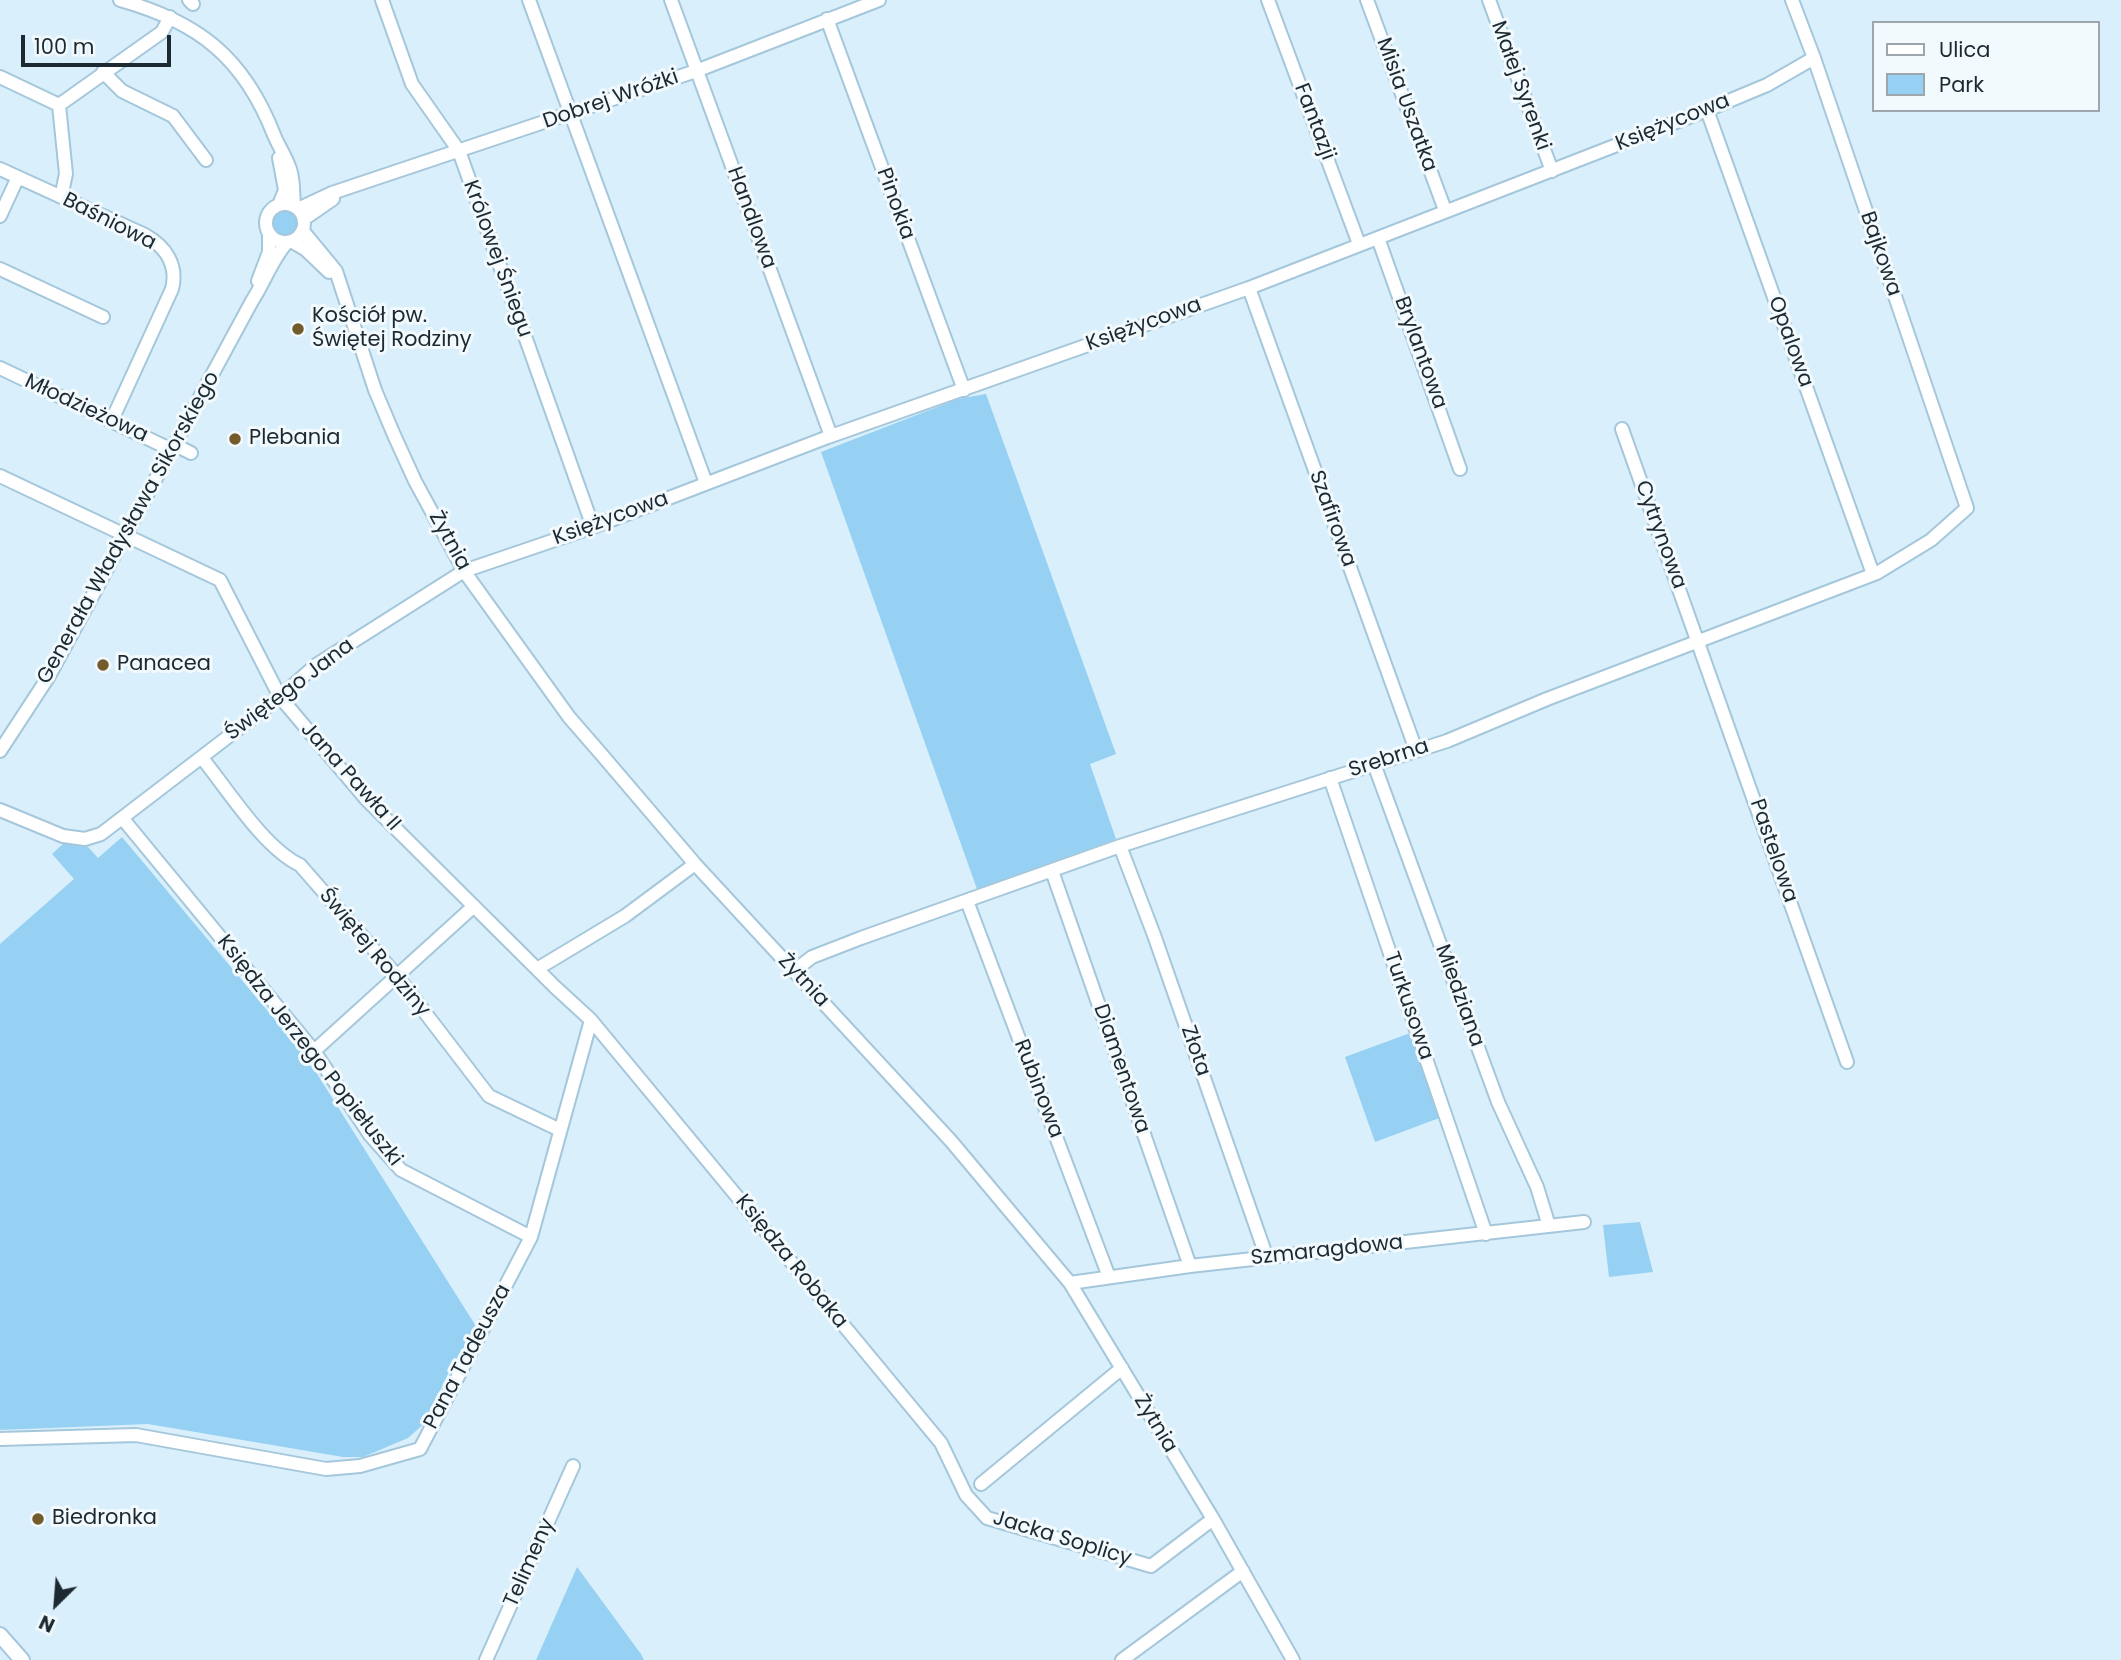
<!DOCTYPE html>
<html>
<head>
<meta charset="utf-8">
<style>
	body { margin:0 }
	#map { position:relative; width:2121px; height:1660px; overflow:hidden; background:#daeffc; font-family:Poppins,sans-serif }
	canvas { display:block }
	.legend { position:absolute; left:1872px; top:21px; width:228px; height:91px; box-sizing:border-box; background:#f3fafe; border:2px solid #9da6ac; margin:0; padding:9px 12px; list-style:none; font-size:21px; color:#1c2931 }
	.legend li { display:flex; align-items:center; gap:14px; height:35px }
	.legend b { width:35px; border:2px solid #9da6ac }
	.north { position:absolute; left:21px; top:1569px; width:70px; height:70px; -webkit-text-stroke:5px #f3fafe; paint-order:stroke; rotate:205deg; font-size:19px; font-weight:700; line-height:28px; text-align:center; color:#1c2931 }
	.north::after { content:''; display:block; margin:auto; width:24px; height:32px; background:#1c2931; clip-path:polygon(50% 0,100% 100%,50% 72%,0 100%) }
	.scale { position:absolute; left:21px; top:35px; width:150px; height:32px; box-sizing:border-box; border:4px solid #1c2931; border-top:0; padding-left:9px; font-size:21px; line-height:24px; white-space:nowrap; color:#1c2931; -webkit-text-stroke:5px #f3fafe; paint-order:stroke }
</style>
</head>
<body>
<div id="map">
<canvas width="2121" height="1660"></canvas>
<ul class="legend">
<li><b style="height:9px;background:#fff"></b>Ulica</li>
<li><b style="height:19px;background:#96d0f2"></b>Park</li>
</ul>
<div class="north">N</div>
<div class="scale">100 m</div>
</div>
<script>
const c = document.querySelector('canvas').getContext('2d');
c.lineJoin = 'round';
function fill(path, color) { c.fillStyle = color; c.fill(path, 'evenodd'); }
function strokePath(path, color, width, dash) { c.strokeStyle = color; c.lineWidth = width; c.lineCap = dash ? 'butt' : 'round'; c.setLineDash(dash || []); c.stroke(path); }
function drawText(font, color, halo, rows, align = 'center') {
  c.font = font + ' Poppins,sans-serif'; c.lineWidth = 6; c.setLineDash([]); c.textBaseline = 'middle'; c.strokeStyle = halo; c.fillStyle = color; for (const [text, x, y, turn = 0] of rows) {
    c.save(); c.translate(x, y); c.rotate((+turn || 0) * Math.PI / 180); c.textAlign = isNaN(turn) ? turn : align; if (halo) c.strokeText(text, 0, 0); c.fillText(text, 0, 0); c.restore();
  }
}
fill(new Path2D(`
	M273 223a12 12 0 1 1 24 0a12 12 0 1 1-24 0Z
	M986,394L1116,754L1090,764L1116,839L977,889L821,452L958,399Z
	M122,837L307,1058L479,1331L452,1365L426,1422L408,1438L363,1457H343L148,1424L0,1430V944L74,879L52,854L65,842L88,847L98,858Z
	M1413,1032L1442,1117L1375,1142L1345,1057Z
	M1640,1222L1653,1272L1609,1277L1603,1225Z
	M577,1567L641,1654L644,1660H536Z`), '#96d0f2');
const minor = new Path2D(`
	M120,0C199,22 244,58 274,135C279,147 286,157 290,169C294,181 293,194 294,206
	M189,0L193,4
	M382,0L412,84L459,151L593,527
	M529,0L706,483
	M671,0L831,436
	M1268,0L1359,244
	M1367,0L1445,210
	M1489,0L1552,171
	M827,19L964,390
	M103,72L122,91L173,116L206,160
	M0,77L59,105L66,174L61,197
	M59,105L162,32L170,17
	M1707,110L1873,574
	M279,158L285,190L279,205
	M0,169L145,235C166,247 178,265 172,289L112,420
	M266 223a19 19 0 1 1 38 0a19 19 0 1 1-38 0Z
	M298,209L332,193L696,71L879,0
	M0,216L18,177
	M304,219L333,199
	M303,231L336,271L375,390L394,435L415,481L464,571L569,717L602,755L695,864L951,1141L1070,1283L1213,1519L1293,1660
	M1378,238L1460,469
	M291,241L305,249L329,272
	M0,269L103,317
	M258,281L269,252V234
	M1249,288L1416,750
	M0,368L172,450
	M1622,429L1847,1062
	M175,445L191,453
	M0,476L220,580L280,697L366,799L555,987L591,1020L941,1443L966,1495L987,1518L1151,1566L1213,1519
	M0,751L49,676L252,301C263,285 275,253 288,242
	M202,758C228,790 264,848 300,865L397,976L489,1096L560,1130
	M1374,764L1498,1102L1537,1187L1549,1226
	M1330,778L1486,1234
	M0,810L63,836L85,839L101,834L280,697L316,665L464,571L593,527L828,437L1249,288L1707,110L1767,85L1814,58
	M123,819L314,1051L370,1135L401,1170L531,1237
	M1120,846L1154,935L1267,1258
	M1052,871L1190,1266
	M967,901L1109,1277
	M537,969L625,916L695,864
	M794,971L812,957L861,938L1120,846L1447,741L1547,699L1877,573L1931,540L1967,508L1814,58L1792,0
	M314,1051L474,906
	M1070,1283L1190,1266L1584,1222
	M0,1439L136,1435L326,1469L360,1466L420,1449L531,1237L591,1020
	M981,1484L1122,1368
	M486,1660L573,1466
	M1122,1660L1243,1571`);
const major = new Path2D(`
	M0,1635L22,1660`);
strokePath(minor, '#a5c7db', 16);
strokePath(major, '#a5c7db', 18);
strokePath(minor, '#fff', 12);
strokePath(major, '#fff', 14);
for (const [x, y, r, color] of [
	[298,329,7,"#745b2c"],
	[235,439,7,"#745b2c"],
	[103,665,7,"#745b2c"],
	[38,1519,7,"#745b2c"]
]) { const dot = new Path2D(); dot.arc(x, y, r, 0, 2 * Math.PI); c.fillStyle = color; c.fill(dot); strokePath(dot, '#f3fafe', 2.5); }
drawText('21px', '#1c2931', '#f3fafe', [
	["Małej Syrenki",1520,86,70],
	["Dobrej Wróżki",611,100,-19],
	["Misia Uszatka",1406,105,70],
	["Fantazji",1314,122,69],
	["Księżycowa",1673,123,-22],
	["Pinokia",895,204,70],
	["Handlowa",751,218,70],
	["Baśniowa",109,222,27],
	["Bajkowa",1880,254,71],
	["Królowej Śniegu",497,259,70],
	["Księżycowa",1144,325,-20],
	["Opalowa",1790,342,70],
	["Brylantowa",1420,353,70],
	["Młodzieżowa",86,409,25],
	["Księżycowa",611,519,-20],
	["Szafirowa",1332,519,70],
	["Generała Władysława Sikorskiego",129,528,-61],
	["Cytrynowa",1660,535,70],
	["Żytnia",449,541,61],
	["Świętego Jana",290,690,-37],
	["Srebrna",1389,759,-18],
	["Jana Pawła II",350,777,48],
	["Pastelowa",1773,851,71],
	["Świętej Rodziny",374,953,50],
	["Żytnia",803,981,47],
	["Miedziana",1459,996,70],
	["Turkusowa",1408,1006,71],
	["Księdza Jerzego Popiełuszki",309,1051,52],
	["Złota",1195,1051,71],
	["Diamentowa",1121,1069,71],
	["Rubinowa",1038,1089,69],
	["Szmaragdowa",1327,1251,-6],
	["Księdza Robaka",791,1262,51],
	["Pana Tadeusza",468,1357,-62],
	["Żytnia",1155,1424,59],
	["Jacka Soplicy",1062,1539,17],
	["Telimeny",530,1563,-66]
]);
drawText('21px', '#1c2931', '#f3fafe', [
	["Kościół pw.",312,317],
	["Świętej Rodziny",312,341],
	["Plebania",249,439],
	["Panacea",117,665],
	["Biedronka",52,1519]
], 'left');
</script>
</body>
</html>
